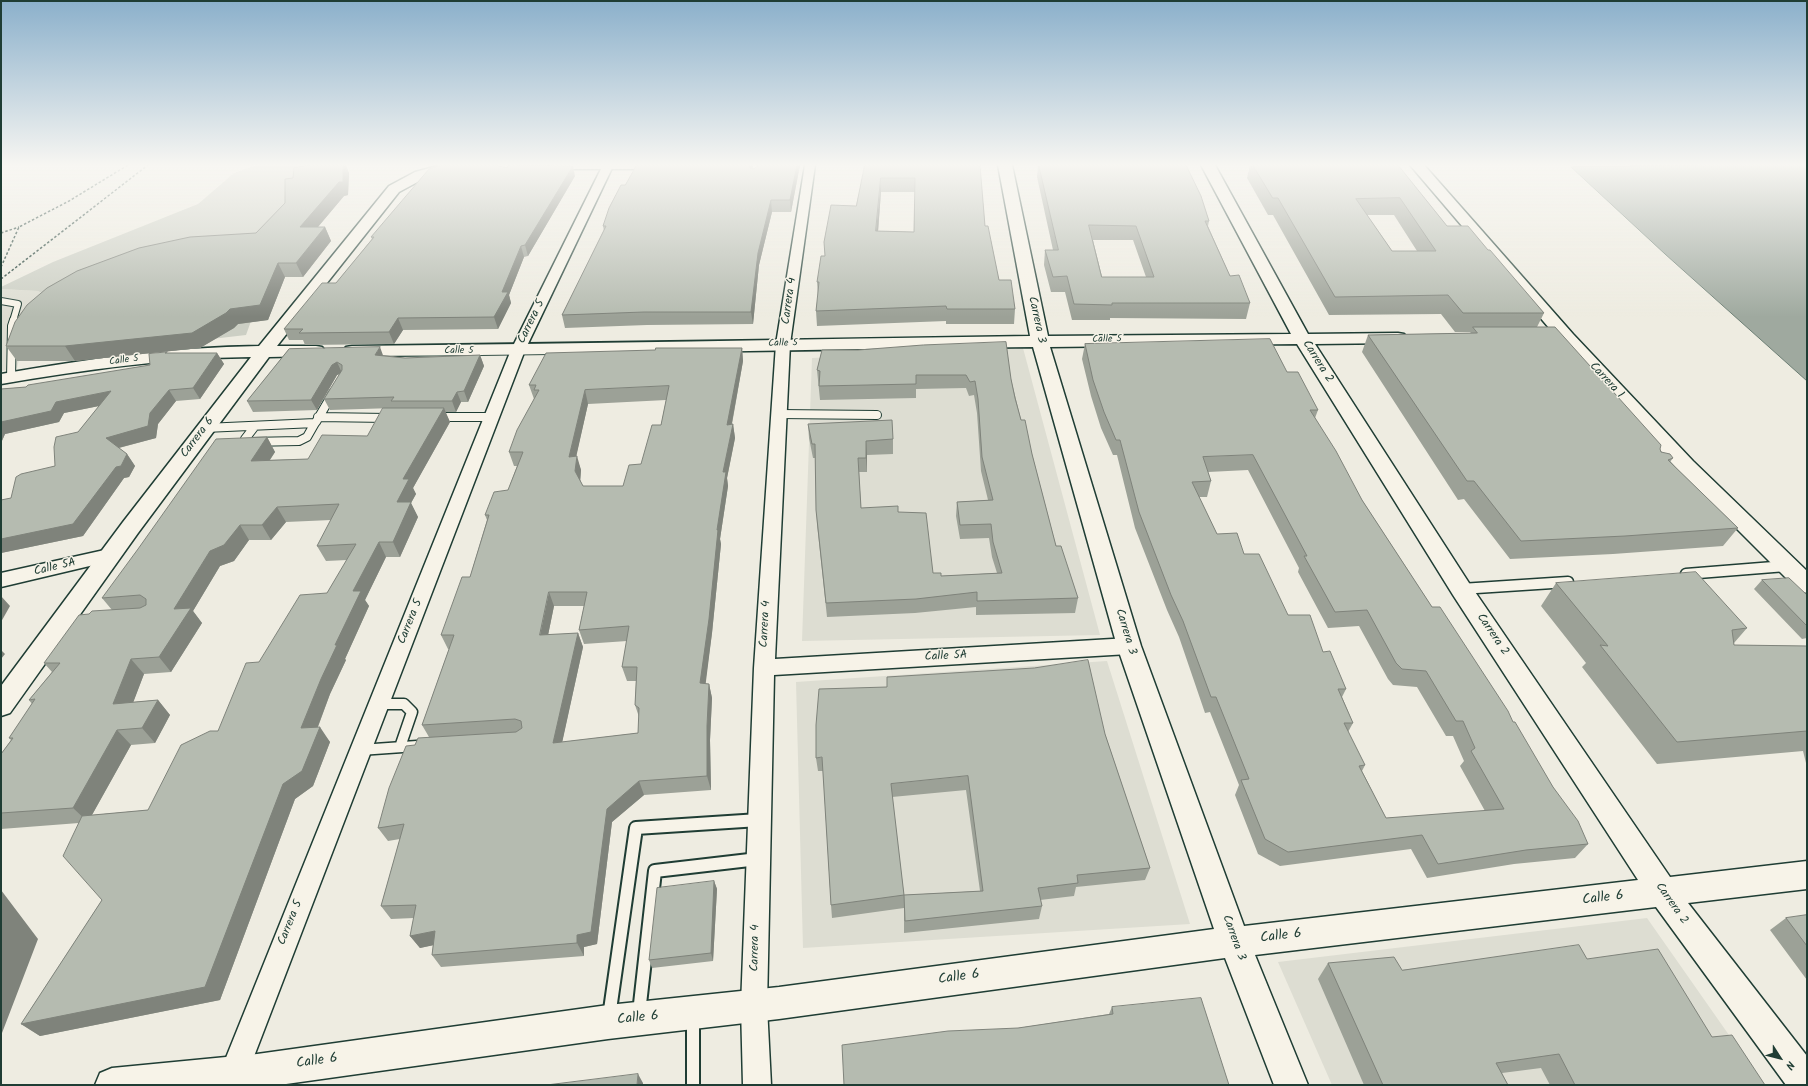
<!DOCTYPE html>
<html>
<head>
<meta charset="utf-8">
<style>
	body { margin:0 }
	#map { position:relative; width:1808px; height:1086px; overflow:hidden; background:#eeece1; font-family:Kalam,sans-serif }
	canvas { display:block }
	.frame { position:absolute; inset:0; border:2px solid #1f3d34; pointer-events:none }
	.north { position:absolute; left:1760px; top:1038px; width:40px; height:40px; -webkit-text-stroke:3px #f7f3e8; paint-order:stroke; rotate:126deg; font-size:11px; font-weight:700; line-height:16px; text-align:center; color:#1f3d34 }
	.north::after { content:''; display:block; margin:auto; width:14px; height:18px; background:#1f3d34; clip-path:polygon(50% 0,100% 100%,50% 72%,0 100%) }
</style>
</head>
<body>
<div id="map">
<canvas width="1808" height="1086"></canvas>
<div class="frame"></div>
<div class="north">N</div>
</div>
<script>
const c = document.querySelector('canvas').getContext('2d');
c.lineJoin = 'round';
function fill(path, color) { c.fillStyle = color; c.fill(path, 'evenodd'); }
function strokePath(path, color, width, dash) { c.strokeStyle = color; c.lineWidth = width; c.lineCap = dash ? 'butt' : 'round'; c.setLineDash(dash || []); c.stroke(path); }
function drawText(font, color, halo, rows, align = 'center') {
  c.font = font + ' Kalam,sans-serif'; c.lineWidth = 3; c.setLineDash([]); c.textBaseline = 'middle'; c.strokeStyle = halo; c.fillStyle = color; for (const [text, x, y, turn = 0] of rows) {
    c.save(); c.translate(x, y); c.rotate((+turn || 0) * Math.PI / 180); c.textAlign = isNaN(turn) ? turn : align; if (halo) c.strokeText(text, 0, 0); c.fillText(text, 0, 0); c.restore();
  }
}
fill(new Path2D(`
	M1,289L38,291L56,301L21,351L17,368L1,371Z
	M1023,348L1100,635L802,641L812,358Z
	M1107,661L1190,924L803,948L796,682Z
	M1647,918L1764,1085H1332L1278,962Z`), '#ddddd2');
fill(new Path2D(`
	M256,165H309L307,166L246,335L30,360L56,301L38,291L1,289V287L53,262L198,204L234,173Z`), '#cccfc4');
const water = new Path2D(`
	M1704,165H1807V381L1665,254L1571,167Z`);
fill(water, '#9fa99f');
strokePath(water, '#6c7e74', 1);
const laneFar3 = new Path2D(`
	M1,301L18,304L13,321`);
const laneFar2 = new Path2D(`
	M11,378L12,326L14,320
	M779,414L877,415
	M318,417L388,418
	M435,417H492
	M316,422L333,393
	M205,428L315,423L307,437L299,441L249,442L245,439L255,426`);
const laneFar1 = new Path2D(`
	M1686,574L1786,566
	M1461,589L1568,582
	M378,704H404L412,712L400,747
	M360,750L417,746`);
const lane = new Path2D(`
	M639,1013L655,871L758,859
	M609,1017L636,828L759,820
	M693,1018V1085`);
const street = new Path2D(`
	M603,165L613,166L525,350L243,1085H215L511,350Z
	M805,165H815L790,344L775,659L1129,638L1136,641L1139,646L1136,651L1129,654L774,675L767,1006L771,1085H743L741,1006L754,668L776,344Z
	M109,549L115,550L118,555L115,560L1,587V573Z`);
const secondary = new Path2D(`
	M441,165H463L461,168L425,178L399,192L277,346H316L322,347L325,351L322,355L316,356L269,357L138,533L10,713L1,716V686L123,522L251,357C167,358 84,370 1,384V374C87,359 172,347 259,346L389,186L415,172Z
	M552,165H683L681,168L676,169H559L554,168Z
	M998,165H1012L1048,336L1291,334L1201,165H1215L1308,334L1398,333L1404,334L1407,338L1404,342L1398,343L1315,344L1469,583L1670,877L1807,861V889L1688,903L1807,1056V1085H1786L1656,907L1255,955L1308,1085H1274L1225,958L779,1019L608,1039L279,1085H95L100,1073L112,1068L257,1054L608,1005L779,987L1214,929L1117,646L1033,347C806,349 579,355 352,356L346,355L343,351L346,347L352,346C578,344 804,339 1030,336ZM1297,344L1453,595L1638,880L1244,926L1141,646L1050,347Z
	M1410,165H1424L1573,334L1693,461L1807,571V593L1799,591L1679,471L1561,342Z`);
strokePath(laneFar3, '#1f3d34', 8);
strokePath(laneFar2, '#1f3d34', 10);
strokePath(laneFar1, '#1f3d34', 13);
strokePath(lane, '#1f3d34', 16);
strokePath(street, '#1f3d34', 3);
strokePath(secondary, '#1f3d34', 3);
strokePath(new Path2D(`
	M1,233L19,227
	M1,267L19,227L69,201L128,165
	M1,279L148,165`), '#1f3d34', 1.5, [2.5, 2]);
strokePath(laneFar3, '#f7f3e8', 6);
strokePath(laneFar2, '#f7f3e8', 8);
strokePath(laneFar1, '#f7f3e8', 10);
strokePath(lane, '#f7f3e8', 12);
fill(street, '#f7f3e8');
fill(secondary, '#f7f3e8');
fill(new Path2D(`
	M753,165L752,169H753L800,165L791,212H772L759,265L753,324L647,325L565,328L562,315L604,231L603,226L625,185Z
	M865,165H980L985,226L999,280L1015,309L1014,324H946V321L817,326L816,311L818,296L817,282L825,256L856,206ZM881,192H915L914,232L878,231Z
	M1038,165H1186L1209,221L1208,226L1230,276L1250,303L1246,319L1110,318V320H1072L1065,292H1051L1044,265L1045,250H1053L1037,177ZM1093,240H1133L1146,277H1102Z
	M1250,165H1398L1447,226L1488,250L1544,313L1537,327L1660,449L1661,452L1673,458L1670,462L1738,528L1723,546L1613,554L1510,559L1464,499L1458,500L1362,352L1368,335L1470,333L1471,332H1455L1441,314L1329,315L1273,215H1268L1247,178ZM1367,215H1394L1417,251H1392Z
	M507,168L575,176L528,256L524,257L509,295L511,303L498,329L403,330L394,344L305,345L303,340H289L284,329L336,283L372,239L371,237Z
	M349,173L348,195L344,196L318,227H325L331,241L303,277H285L268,320L238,324L234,328L200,348L75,361H17L6,346L256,233Z
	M1085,344L1287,372L1318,410L1315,418L1362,500L1432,607L1513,722L1588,844L1575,858L1514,864L1427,878L1411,849L1280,866L1258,854L1235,795L1239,785L1210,712L1205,713L1179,637L1167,610L1135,528L1117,455H1113L1101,428L1091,396L1082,359ZM1248,470L1299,568L1298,572L1328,628L1359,626L1388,679L1393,685L1417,687L1446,736H1453L1464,761L1460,766L1485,811L1386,818L1362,771L1365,765L1348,732L1353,723L1342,697L1346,689L1323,652L1288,615L1244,554L1217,534L1199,497H1207L1211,481L1208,472Z
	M742,348L743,361L732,424H733L735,438L727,478L728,486L720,539L721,544L712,633L705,684H709L712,698L710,740L711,790L644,795L612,822L597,944L584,947V956L441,967L432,955L433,945L420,948L410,936L414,918L391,919L381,906L400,839L388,841L378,828L415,745L429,737L422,725L449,649H448L441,635L470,577L487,520L485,515L508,490L517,466H514L509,452L534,399L529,385ZM666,400L661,425L641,464L623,486H583L580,480L581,470L576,456L588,404ZM554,606H584L579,630L584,644L627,641L622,667L627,681H636L635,705L639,717L638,733L562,742L583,647L578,633L548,635Z
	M289,349L383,355L405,358L480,355L484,366L468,402H461L456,412H445L450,422L413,488L416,494L411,503L418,517L400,557H386L365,600L369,606L345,659L346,660L330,694L318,727L330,742L313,786L295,799L220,1000L40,1036L21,1024L102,900L79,823L1,829V754L11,740L9,738L32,704L29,700L52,672L44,663L89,614L112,610L102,598L267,437L275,452L270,460L308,459L367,436L394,408L330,410L324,399L340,374L337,375L317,410L253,412L247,401ZM331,520L317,546L326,561L347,560L327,593L259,662L218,731L148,810L92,815L131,745L155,743L170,715L158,700L133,702L144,674L171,672L202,623L193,611L220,566L234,561L249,540H271L286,522Z
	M822,350L1011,379L1021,420L1032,454L1056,546L1078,598L1075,613L976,615V607L915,613L827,617L817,524L815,458H813L809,438L808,424L893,439V454L867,455V472H859L861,508L898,512L933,573L941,576L997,573L992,557L989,538L960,539L956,516L957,502L988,500L981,471L977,413L974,395L969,396L966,388L916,389V398L820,400L817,370Z
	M167,353H217L224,364L200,399L176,401L158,424L156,438L119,448L127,454L135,466L129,477L124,478L83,536L1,553V500L11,498L55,466L78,432L99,406L64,413L59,422L5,434L1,443V389L26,387L150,365Z
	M1762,580L1807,595V638L1802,639L1754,589Z
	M1556,583L1747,628L1734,643V645L1807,646V767L1803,751L1657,764L1582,667L1586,663L1541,606Z
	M1105,734L1150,868L1145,880L1076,887L1074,896L1040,900L1042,906L1039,919L904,933V908L832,918L831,905L823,771H818L816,758ZM966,790L980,891L904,895L892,797Z
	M714,881L717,889L713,961L652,968L649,960Z
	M1807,915V980L1770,930L1786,918Z
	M1587,959L1712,1037L1765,1085H1550L1541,1068L1502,1073L1508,1085H1364L1318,979L1328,963L1402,970Z
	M1112,1007L1229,1085L1018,1028L1109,1014Z`), '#9ca197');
fill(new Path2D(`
	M343,165H346L349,173L348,195L344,196L306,241L300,227Z
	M750,165H753L751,175Z
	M797,165H800L791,212L790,200Z
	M573,166L575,176L528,256L525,245Z
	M881,178V192L877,245L876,231Z
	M771,200L772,212L759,265L753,324L751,312L758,253Z
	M325,227L331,241L303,277L296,263Z
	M521,246L524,257L509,295L511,303L498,329L494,317L502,292Z
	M278,263L285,277L268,320L238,324L234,328L200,348L75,361L65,346Z
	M398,318L403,330L394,344L389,332Z
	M380,347L384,358L375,355Z
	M742,348L743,361L729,439L727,425Z
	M217,353L224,364L200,399L193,388Z
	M480,355L484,366L468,402L464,391Z
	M337,362L342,373L337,375L317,410L311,400L332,365Z
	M169,390L176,401L158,424L156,438L114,449L106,438L150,413Z
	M585,390L588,404L573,471L569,457Z
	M111,391L119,402L64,413L59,422L5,434L1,443V422L56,402Z
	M457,392L461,402L456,412L452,401Z
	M444,408L450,422L413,488L416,494L411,503L418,517L400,557L393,542L397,502L403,479Z
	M733,424L735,438L727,478L728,486L720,539L721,544L712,633L704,697L700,683L723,472Z
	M267,437L275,452L259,476L251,461Z
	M866,441L867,455V472L866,458Z
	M127,454L135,466L129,477L124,478L83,536L1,553V539L116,467Z
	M577,456L581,470L580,485L575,471Z
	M277,507L286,522L271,540L262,525Z
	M240,525L249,540L234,561L220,566L193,611L202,623L171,672L159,657L174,609L210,551Z
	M379,542L386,557L365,600L369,606L345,659L346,660L330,694L312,742L301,728L321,679L353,591Z
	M549,592L554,606L545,650L540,635Z
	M1,596L10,606L1,622Z
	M578,633L583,647L559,757L553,743Z
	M1,650L5,654L1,659Z
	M131,659L144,674L127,719L113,704Z
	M709,684L712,698L710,740L711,790L707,776V726Z
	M158,700L170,715L155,743L142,728Z
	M320,727L330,742L313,786L295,799L220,1000L40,1036L21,1024L283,784Z
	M117,730L131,745L88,822L73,808Z
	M639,781L644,795L612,822L597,944L584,947V956L577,943V935L607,809Z
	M714,881L717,889L713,961L711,953Z
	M1,890L38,939L2,1033L1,1034Z
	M435,931L444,943L420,948L410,936Z
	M638,1074L643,1083V1085H637Z`), '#7f837b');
const building = new Path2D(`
	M311,165H343V182H339L300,227H325L296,263H278L260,305L230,309L226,313L192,333L65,346H6L15,322L27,305L47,288L77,271L139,248L190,237L256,233L285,203V179L293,178L294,168Z
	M455,165H495L507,168L509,165L573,166L525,245L521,246L502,292H508L494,317L398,318L389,332L299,333L303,329H284L322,283H336L374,237H371L429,169L438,166Z
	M637,165H750V168L753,169L758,166V165H797L790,200H771L758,253L751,312H644L562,315L606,226H603L609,208L621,185H625Z
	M865,165H980L985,226H988L999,280H1011L1015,309H947L946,306L816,311L819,282H817L821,256H825L824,242L831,205L856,206ZM881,178H915L914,232L876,231Z
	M1039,165H1186L1201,196L1209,221H1205L1230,276L1239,275L1250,303H1112V305L1074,304L1067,276L1053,277L1045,250H1058ZM1089,225L1136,226L1154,277H1102Z
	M1253,165H1398L1447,226H1468L1488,250H1490L1544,313H1463L1448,295L1335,297L1278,198H1273ZM1400,198L1436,251H1392L1356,199Z
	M1473,327H1555L1661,445L1660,449L1661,452L1670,454L1673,458L1668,460L1738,528L1625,536L1521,541L1474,481H1467L1368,335L1477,333Z
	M1270,339L1287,372H1298L1318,410H1310L1336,451L1362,500L1432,607H1440L1508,711L1513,722H1515L1553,787L1578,821L1588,844L1526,850L1438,864L1422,835L1288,852L1265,839L1241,780L1249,779L1216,697H1211L1183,621L1171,595L1139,512L1120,440H1116L1104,412L1093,380L1085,344ZM1253,455L1307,556H1304L1335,612L1367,610L1396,663L1402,669L1426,671L1456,721H1463L1475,748L1471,751L1504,809L1386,818L1359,766L1365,765L1344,723H1353L1338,689H1346L1330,651L1323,652L1310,615H1288L1259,554H1244L1237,533L1217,534L1192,482L1211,481L1203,457Z
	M1006,342L1011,379L1015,398L1021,420H1025L1032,454L1056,546H1061L1078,598L977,601V592L916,599L826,603L816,510L815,444H812L808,424L892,420L893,439L866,441V458H858L861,508L898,506V512L926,513L933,573H941V576L1002,573L993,542L991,524L960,525L957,502L993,500L982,457L978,399L975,381L970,382L966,375H916V384L819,386L820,371L817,370L822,350H858L923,345Z
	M380,347L375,355L405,358L480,355L464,391L457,392L452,401H391L394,397L324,399L342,370V365L337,362L332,365L311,400L247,401L289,349Z
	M656,348H742L727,425L733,424L723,472H726L717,530H718L709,619L700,683L709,684L707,726V776L639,781L607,809L591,932L577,935V943L432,955L435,931L410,936L416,905L381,906L404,824L378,828L389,788L406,746L415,745L418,738L516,732L522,728L521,721L515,719L422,725L454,635H441L462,577H470L489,515H485L494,492L508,490L523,452H509L517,430L539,390H534L536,385H529L546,353L655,350ZM669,386L661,425H652L641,464L629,465L623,486H583L575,471L577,456L569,457L585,390ZM549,592H587L579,630L629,626L622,667H637L635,705L639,708L638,733L553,743L578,633L540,635Z
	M167,352L165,353H217L193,388L169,390L150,413L148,426L106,438L127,454L121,466L116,467L73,524L1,539V500L11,498L16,477L21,474L55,466L54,447L56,437L78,432L111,391L56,402L51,411L1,422V389L26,387L28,385L150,365L149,354Z
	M383,408H444L403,479H409L397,502H411L393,542H379L353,591H361L335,645H337L321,679L301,728L320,727L302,771L283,784L205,987L21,1024L102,900L63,856L82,816L148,810L181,745L210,731H218L246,663L259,662L300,595L327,593L356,544L317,546L339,504L277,507L262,525H240L224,545L210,551L174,609L191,608L159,657L131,659L113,704L158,700L142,728L117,730L73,808L1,813V754L13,738H9L35,699L29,700L60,663H44L79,615L89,614L92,611L140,608L146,605V599L140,595L102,598L138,549L216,439L267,437L251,461L308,459L322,435L367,436Z
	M1696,572L1747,628L1732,630L1734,645L1807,646V731L1677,742L1600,645L1608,646L1556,583Z
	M1789,578L1807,595V626L1762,580Z
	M1088,660L1105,734L1150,868L1077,875L1078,883L1038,888L1042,906L905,921L904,895L831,905L822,757L816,758V725L819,689L887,687V677L1034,668ZM968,776L983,891L904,895L891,784Z
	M714,881L711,953L649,960L657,888Z
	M1807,915V946L1786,918Z
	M1579,945L1587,959L1658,949L1712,1037L1732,1035L1765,1085H1575L1559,1054L1496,1063L1508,1085H1383L1328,963L1394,957L1402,970Z
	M1201,998L1229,1085H844L842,1045L948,1031L1018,1028L1113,1014L1112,1007Z
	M638,1074L637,1085H547Z`);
fill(building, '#b5bbb0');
strokePath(building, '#7f837b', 1);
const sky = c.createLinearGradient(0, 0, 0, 317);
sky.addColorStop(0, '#8bb0cb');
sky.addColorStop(0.52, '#f7f6f2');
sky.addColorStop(1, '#f7f6f200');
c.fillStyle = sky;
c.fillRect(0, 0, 1808, 317);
drawText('10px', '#1f3d34', '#f7f3e8', [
	["Calle 5",1107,340,-1],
	["Calle 5",783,344,-1],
	["Calle 5",459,351],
	["Calle 5",124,361,-7]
]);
drawText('12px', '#1f3d34', '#f7f3e8', [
	["Carrera 4",790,301,-82],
	["Carrera 3",1036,320,78],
	["Carrera 5",532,322,-64],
	["Carrera 2",1317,362,58],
	["Carrera 1",1606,381,47],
	["Carrera 6",198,438,-53],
	["Calle 5A",55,568,-13],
	["Carrera 5",411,622,-68],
	["Carrera 4",766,624,-87],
	["Carrera 3",1125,632,73],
	["Carrera 2",1492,635,56],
	["Calle 5A",946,657,-3],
	["Carrera 2",1671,904,55],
	["Carrera 5",291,923,-68],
	["Carrera 3",1233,938,70],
	["Carrera 4",756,948,-89]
]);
drawText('14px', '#1f3d34', '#f7f3e8', [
	["Calle 6",1603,899,-7],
	["Calle 6",1281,937,-7],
	["Calle 6",959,978,-8],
	["Calle 6",638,1019,-6],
	["Calle 6",317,1062,-8]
]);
</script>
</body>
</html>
